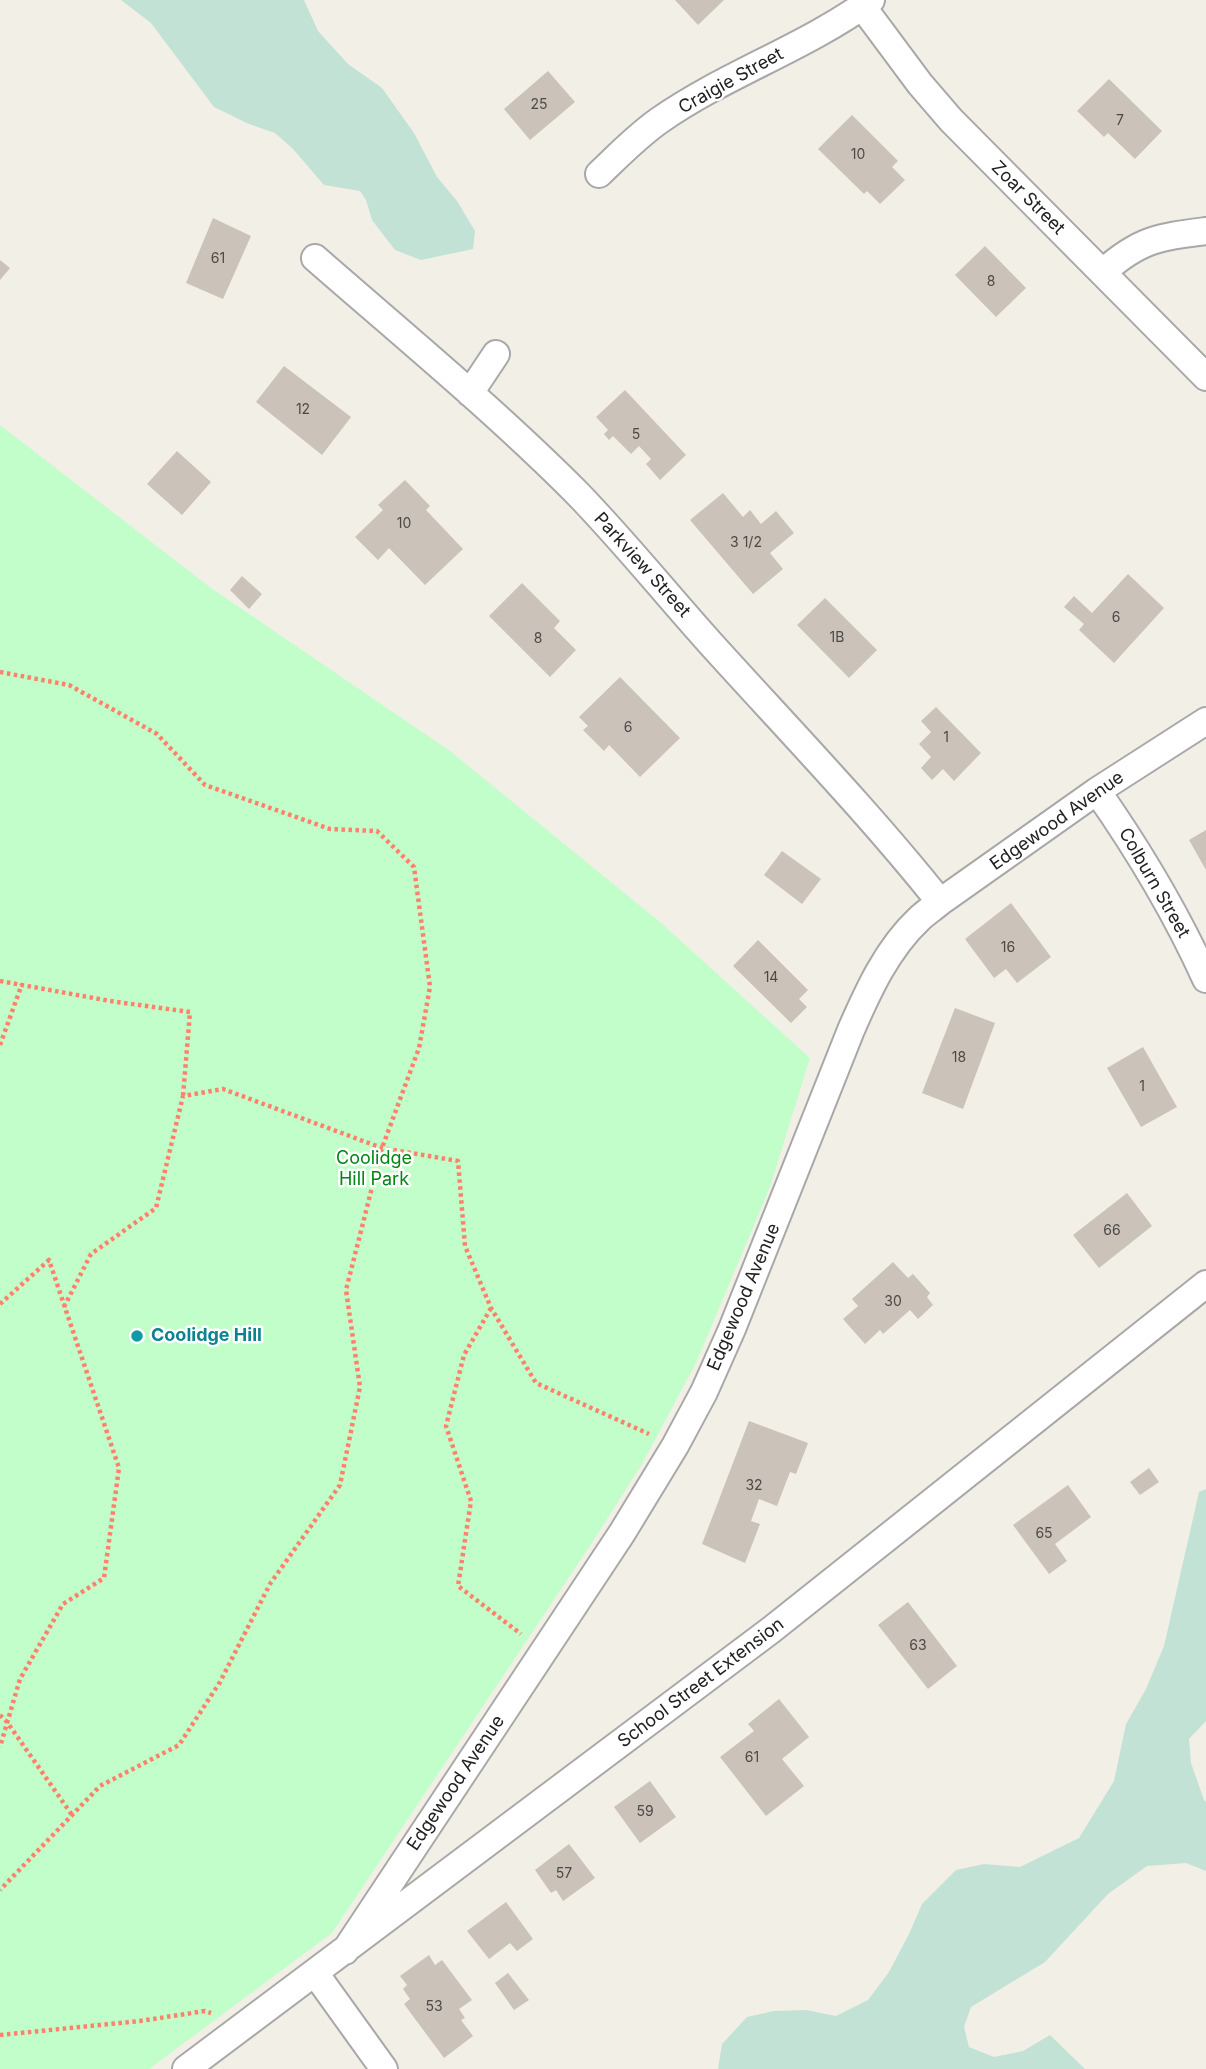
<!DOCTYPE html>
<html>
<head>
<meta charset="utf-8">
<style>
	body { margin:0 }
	canvas { display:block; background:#f2efe7 }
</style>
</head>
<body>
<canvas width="1206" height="2069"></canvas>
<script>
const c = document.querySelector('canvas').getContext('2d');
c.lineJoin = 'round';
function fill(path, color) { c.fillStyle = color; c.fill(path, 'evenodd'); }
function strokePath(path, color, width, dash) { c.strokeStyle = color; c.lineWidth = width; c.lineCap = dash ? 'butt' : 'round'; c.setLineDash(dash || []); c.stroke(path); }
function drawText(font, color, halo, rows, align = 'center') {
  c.font = font + ' Inter,sans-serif'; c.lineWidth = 5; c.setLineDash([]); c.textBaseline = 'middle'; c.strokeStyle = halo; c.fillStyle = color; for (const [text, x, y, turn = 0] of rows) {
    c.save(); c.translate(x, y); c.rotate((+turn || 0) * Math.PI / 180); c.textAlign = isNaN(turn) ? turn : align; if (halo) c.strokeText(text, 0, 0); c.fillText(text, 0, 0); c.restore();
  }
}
fill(new Path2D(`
	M121,0H304L318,31L348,64L382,88L414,133L437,177L457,201L475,231L473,249L421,260L395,250L372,220L366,200L360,191L324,185L293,149L275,133L249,124L214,107L151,23Z
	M1206,1489V1721L1189,1739L1191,1763L1204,1800L1206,1802V1871L1186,1863L1147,1866L1108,1894L1045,1962L971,2007L964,2027L969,2047L994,2057L1023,2051L1050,2035L1085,2069H718L722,2044L747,2017L774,2011L806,2010L836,2016L868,2000L889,1972L909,1934L922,1904L956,1870L984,1864L1020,1867L1079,1838L1114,1781L1126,1724L1146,1689L1164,1646L1199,1492Z`), '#c2e2d5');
fill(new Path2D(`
	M0,425L211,588L450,751L660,922L810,1058L770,1187L696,1363L642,1464L593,1541L332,1933L149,2069H0Z`), '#c1fec9');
fill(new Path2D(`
	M675,0H724L698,25Z
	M548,71L575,102L530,140L504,109Z
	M1109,79L1162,131L1135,159L1108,133L1104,137L1077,111Z
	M852,115L898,161L892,167L905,180L880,204L867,191L864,194L818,149Z
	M213,218L251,236L223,299L186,283Z
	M985,246L1026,288L996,317L955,275Z
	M0,260L10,268L0,280Z
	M284,366L351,417L322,455L256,402Z
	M625,390L686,455L660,480L646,464L651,459L639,446L631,454L613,436L609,440L604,434L608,430L596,417Z
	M177,451L211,482L182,515L147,484Z
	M405,480L430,506L426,510L463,549L425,585L389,548L378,560L355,537L383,510L378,505Z
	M723,493L743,517L750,510L761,524L776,511L794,533L770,553L783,569L753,594L690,520Z
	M1128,574L1164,608L1114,663L1079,630L1084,624L1064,607L1074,596L1092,613Z
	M242,576L262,594L249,609L230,590Z
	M522,583L560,621L554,628L576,650L550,677L489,616Z
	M825,598L877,650L849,678L797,625Z
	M620,677L680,738L640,777L609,745L604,751L583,730L588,726L579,717Z
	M936,707L981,753L954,781L943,769L932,780L921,768L931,757L919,744L931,732L921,721Z
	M1206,830V870L1189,840Z
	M782,851L821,879L802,904L764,875Z
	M1011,903L1051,957L1017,983L1006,969L994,978L965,939Z
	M758,940L808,990L799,999L807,1007L791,1023L733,966Z
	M955,1008L995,1023L963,1109L922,1093Z
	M1143,1047L1177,1107L1141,1127L1107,1068Z
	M1127,1193L1152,1226L1099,1268L1073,1235Z
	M893,1262L908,1278L913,1274L930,1293L927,1297L933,1305L918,1319L910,1310L883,1334L880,1330L865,1344L843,1319L858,1306L852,1299Z
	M749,1421L808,1443L796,1474L790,1472L777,1506L759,1499L751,1521L760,1524L745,1563L702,1544Z
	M1149,1468L1159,1482L1140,1495L1130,1482Z
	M1068,1485L1091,1517L1055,1544L1067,1561L1049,1574L1013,1525Z
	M908,1602L957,1666L928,1689L878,1625Z
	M779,1699L809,1737L782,1759L804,1786L766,1816L720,1757L754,1731L748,1724Z
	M650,1781L676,1817L640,1843L614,1807Z
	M569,1844L595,1878L563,1901L556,1890L551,1893L535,1870Z
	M506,1902L533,1939L517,1951L510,1943L489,1959L467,1931Z
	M429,1955L435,1965L442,1960L472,2000L459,2009L465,2018L461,2020L473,2036L444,2058L404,2004L410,1999L403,1989L407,1985L400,1976Z
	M508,1973L529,2000L514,2010L495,1983Z`), '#cbc2b9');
const street = new Path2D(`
	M862,6L920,84L951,120L1206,377
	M599,174C619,155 637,136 660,120C726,74 805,48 871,0
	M315,258C402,334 493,409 575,491C623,540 666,594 712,645C789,730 869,813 940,902
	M1103,272C1140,239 1159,237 1206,231
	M470,393L496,354
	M1097,791C1139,851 1176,913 1206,979
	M345,1951L622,1533L675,1446L704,1392L732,1329L851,1030C868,991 887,949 919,919C925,913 933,908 940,902L1097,791L1206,721
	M315,1973L384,2069
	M186,2069L771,1630L1206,1284`);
strokePath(street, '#a8a8a8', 30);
strokePath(new Path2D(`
	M0,672L69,685L157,734L205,785L330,829L377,831L414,867L430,987L419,1048L382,1148L346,1290L360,1387L340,1485L270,1584L220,1682L179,1745L100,1786L0,1890
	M0,981L110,1001L190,1012L183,1096
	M0,1045L22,984
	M0,1304L49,1260L119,1468L104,1578L63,1604L20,1679L0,1747
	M64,1307L91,1254L156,1208L183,1096L223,1089L382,1148L458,1161L465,1246L491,1308L536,1383L649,1434
	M491,1308L464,1355L446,1426L471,1501L458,1586L521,1634
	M0,1715L7,1722L72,1815
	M0,2035L140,2021L205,2011L211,2013`), '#ff816b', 4.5, [3.5, 3.5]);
strokePath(street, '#fff', 26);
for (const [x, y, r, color] of [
	[137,1336,7,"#0f9aa8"]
]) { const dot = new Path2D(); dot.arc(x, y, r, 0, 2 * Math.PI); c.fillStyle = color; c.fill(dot); strokePath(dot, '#fff', 2.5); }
drawText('14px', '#4c4947', null, [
	["25",539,105],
	["7",1120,121],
	["10",858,155],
	["61",218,259],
	["8",991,282],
	["12",303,410],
	["5",636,435],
	["10",404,524],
	["3 1/2",746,543],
	["6",1116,618],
	["1B",837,638],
	["8",538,639],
	["6",628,728],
	["1",946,738],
	["16",1008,948],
	["14",771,978],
	["18",959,1058],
	["1",1142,1087],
	["66",1112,1231],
	["30",893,1302],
	["32",754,1486],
	["65",1044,1534],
	["63",918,1646],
	["61",752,1758],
	["59",645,1812],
	["57",564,1874],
	["53",434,2007]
]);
drawText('18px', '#212121', '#fff', [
	["Craigie Street",731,81,-29],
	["Zoar Street",1028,198,45],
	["Parkview Street",642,565,48],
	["Edgewood Avenue",1057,821,-35],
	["Colburn Street",1154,883,60],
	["Edgewood Avenue",744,1297,-67],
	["School Street Extension",701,1683,-37],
	["Edgewood Avenue",456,1783,-56]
]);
drawText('18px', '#028613', '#fff', [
	["Coolidge",374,1159],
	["Hill Park",374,1180]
]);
drawText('bold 18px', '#0d838f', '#fff', [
	["Coolidge Hill",151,1336]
], 'left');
</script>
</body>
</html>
